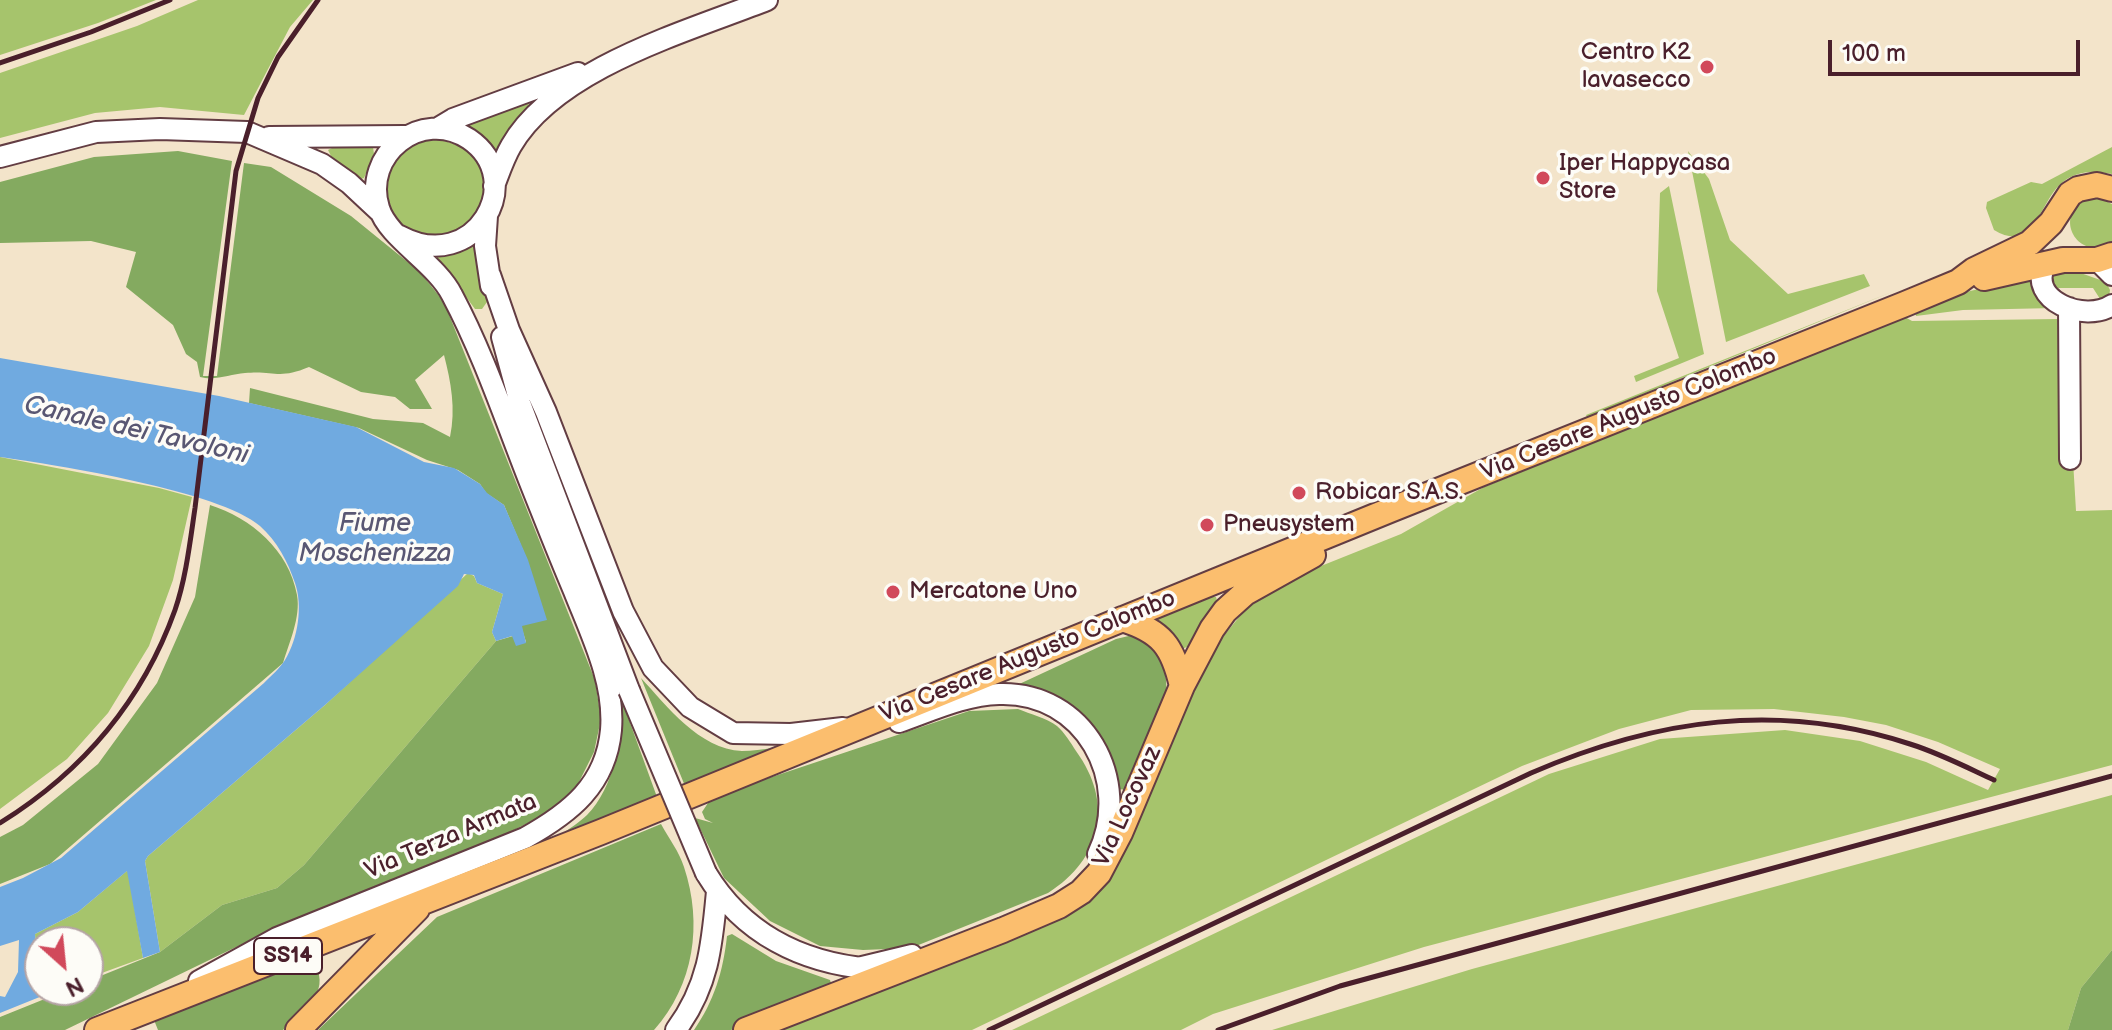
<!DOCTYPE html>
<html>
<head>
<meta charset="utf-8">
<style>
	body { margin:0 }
	#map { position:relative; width:2112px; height:1030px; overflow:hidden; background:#f3e4ca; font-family:"Balsamiq Sans",sans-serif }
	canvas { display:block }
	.north { position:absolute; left:24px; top:926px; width:80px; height:80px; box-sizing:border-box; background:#fdfcf7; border:2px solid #b5a4a5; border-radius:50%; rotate:153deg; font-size:22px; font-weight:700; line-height:32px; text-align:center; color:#4a1f2b }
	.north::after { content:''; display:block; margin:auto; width:28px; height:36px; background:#d1495b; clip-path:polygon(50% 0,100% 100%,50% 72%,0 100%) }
	.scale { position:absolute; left:1828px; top:40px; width:252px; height:36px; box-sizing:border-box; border:4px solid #4a1f2b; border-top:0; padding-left:10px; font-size:24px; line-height:28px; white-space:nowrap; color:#4a1f2b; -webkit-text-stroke:6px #fdfcf7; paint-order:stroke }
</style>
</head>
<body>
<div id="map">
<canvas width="2112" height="1030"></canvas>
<div class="north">N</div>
<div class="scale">100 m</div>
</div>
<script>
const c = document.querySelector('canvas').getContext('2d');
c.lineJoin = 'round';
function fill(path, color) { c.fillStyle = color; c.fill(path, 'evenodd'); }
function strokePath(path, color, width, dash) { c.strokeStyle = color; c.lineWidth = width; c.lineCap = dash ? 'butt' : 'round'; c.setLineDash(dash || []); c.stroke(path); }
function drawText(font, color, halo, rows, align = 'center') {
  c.font = font + ' "Balsamiq Sans",sans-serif'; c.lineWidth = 7; c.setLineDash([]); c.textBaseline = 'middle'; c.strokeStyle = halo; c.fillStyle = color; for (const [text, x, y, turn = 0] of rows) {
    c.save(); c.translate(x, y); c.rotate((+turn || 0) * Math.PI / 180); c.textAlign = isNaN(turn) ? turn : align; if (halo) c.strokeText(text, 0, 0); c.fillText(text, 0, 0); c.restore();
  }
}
fill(new Path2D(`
	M0,0H156L98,23L0,55Z
	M198,0H313L290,27L244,115L160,107L95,113L0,138V73L137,26Z
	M529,101L528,110L495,152L490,153L466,124Z
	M430,139C460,141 492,159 486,195C484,206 473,219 467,229L432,240C421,235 405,231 397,223C375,200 384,159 411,144C416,142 424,140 430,139Z
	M362,145L373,147L374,154L364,178L358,180L332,158L328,150L336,146Z
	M2112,147V174C2094,171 2078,170 2063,182C2039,200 2036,255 1994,230L1986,208L1987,202L2031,182L2042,184Z
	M1688,151L1709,179L1730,240L1788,294L1864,274L1870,286L1726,342Z
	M1669,186L1704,354L1636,382L1634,376L1679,358L1657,291L1660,193Z
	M2091,198H2099L2112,204V241C2078,266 2049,211 2091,198Z
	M477,236L487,302L482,309H475L434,254Z
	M2075,271L2106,282L2110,290L2109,297L2102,302L2093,288H2057L2052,286L2050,273Z
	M2029,278L2055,308L1963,310L1916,316L1915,312L1970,291Z
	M1894,291L1587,417L1586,415Z
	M1905,317L1912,321L2058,319L2065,325L2076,511L2112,510V765L1424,947L1213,1014L1181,1030H1012L1549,774L1660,739L1785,730L1860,741L1926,762L1988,790L2000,769L1938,742L1886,725L1844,717L1774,709L1691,710L1619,729L1522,766L972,1030H776L1102,886L1125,852L1195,689L1222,638L1257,595L1296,576L1401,534L1484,487Z
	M0,457L159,488L192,497L173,580L149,646L108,713L67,759L0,809Z
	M468,573L474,576L477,583L503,594L492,632L496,641L304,865L277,888L222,905L160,952L145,861L148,856L325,705Z
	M1206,597H1216L1218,604L1191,645L1180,650L1156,622L1158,617Z
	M2112,795V950L2081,988L2068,1030H1272L1472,969Z
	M128,870L143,958L88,978V942H40V968L37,959L35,934L78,912Z`), '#a6c46c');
fill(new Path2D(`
	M178,151L232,161L203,376H217L244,163L271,167L351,216L420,272L444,302L595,680L601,719L594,752L578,784L552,811L500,837L265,933L65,1030H0V1017L67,990H88V981L160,952L222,905L277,888L304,865L496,641L513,636L526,642L521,626L527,560L504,505L486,493L480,484L458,470L427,460L359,428L249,403L250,388L373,419L423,423L450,437C456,409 451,382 444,355L415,380L432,409H410L395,397L361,392L309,367C278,380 274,370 245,373C230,374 216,381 200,377L197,362L186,354L173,325L126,287L136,252L91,241L0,243V182L94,157Z
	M210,505C251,518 289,550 297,595C301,617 289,643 283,663L50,864L0,884V837L23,825L98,764L157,683L195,597Z
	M1137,634L1149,639L1165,665L1167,696L1128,790L1117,789L1110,761L1015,686L1116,639Z
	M641,678C667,706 699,749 742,751C752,751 763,749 773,748L685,786Z
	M621,698L657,797L562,834C570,828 580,822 587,815C614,788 624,734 621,698Z
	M1018,709C1030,714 1047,718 1057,726C1064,732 1071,743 1076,751C1114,803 1102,859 1048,893L911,948L863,950L820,946L770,921L724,878L695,818L713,823L705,819L702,812L712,797L969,711Z
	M661,824C669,839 679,851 684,867C703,924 694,985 654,1030H318L437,917Z
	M732,934L776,961L830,980L832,986L827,991L731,1030H694C714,1001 723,972 727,936Z
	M2112,950V1030H2068L2081,988Z
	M307,962L315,965C331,993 302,1011 283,1030H158L154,1020Z`), '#84aa60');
fill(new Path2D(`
	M0,358L219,396L356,427L424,462L454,468L480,484L487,493L504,505L528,560L547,620L522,626L526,643L516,646L512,636L496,641L492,632L503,594L477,583L474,575L464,574L458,586L325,705L148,856L145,861L160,952L143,958L127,871L78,912L35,934L40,990H57L0,1013V996L5,997L18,972L19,940L0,946V887L23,878L61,858L264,683C271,676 280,668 285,660C298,639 303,606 295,583C288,562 277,541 260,526C220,491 57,465 0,457Z`), '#70aae0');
const minor = new Path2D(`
	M438,128L453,119L578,73
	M269,137L405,136
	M0,157L96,132L160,129L247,132L322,164L349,183L379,211
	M494,186C499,173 504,158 511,146C556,68 686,32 767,0
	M487,216L485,246L491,286
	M2097,260L2112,275
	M2045,264C2027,301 2085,323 2112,305
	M490,275L509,330L546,412L623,611L653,668L690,707L733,733L791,734L843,728
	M2069,308L2070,459
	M502,337L520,403L629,690
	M899,722C931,711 964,695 999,694C1084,691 1133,780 1098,854
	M706,873C743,934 802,963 871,969
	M858,968L912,955
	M199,981L277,938L525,838C570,813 606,785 611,730C615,682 591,634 574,591C559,556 545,520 531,485C506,422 484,355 452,295C436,263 388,238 379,208C362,155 421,107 469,139C529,180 475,276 400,236
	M676,1030C709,985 712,945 717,891`);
const major = new Path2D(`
	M1984,278L2063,260H2097L2112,255
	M1122,619C1162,631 1173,647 1182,686
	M97,1030L601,832L1390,510L1905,304L1958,282L1974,270L2030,243L2051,223L2070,194L2078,189L2097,185L2112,189
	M298,1030L417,909
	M746,1030L1003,930L1059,906L1081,892L1099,873L1120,833L1182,686L1212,629L1225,611L1245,593L1313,555`);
strokePath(minor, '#633d43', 24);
strokePath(major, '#633d43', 28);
strokePath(minor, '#fff', 20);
strokePath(major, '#fbbe6e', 24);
strokePath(new Path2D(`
	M0,63L91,32L170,0
	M0,823C82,772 142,702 175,610C186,578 190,542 195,508L236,171L258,98L278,57L318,0
	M989,1030L1531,773C1656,719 1778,701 1910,744C1939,753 1966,767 1994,780
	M1218,1030L1340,986L2112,776`), '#4a1f2b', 5);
const minorBridge = new Path2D(`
	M629,690L706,873`);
strokePath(minorBridge, '#633d43', 24, []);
strokePath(minorBridge, '#fff', 20);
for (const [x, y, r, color] of [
	[1707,67,8,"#d1495b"],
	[1543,178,8,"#d1495b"],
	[1299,493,8,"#d1495b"],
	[1207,525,8,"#d1495b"],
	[893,592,8,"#d1495b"]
]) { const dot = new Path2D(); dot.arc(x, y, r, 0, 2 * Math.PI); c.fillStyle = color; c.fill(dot); strokePath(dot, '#fdfcf7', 3); }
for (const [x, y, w] of [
	[288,956,68]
]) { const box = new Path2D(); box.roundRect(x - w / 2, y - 18, w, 36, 6); c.fillStyle = '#fdfcf7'; c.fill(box); strokePath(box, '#4a1f2b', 2); }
drawText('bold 22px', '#4a1f2b', null, [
	["SS14",288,956]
]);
drawText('24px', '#4a1f2b', '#fdfcf7', [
	["Centro K2",1691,53,"right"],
	["lavasecco",1691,81,"right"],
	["Iper Happycasa",1559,164],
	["Store",1559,192],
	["Robicar S.A.S.",1315,493],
	["Pneusystem",1223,525],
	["Mercatone Uno",909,592]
], 'left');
drawText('24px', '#4a1f2b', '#fdfcf7', [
	["Via Cesare Augusto Colombo",1629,415,-22],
	["Via Cesare Augusto Colombo",1028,657,-22],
	["Via Locovaz",1128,807,-65],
	["Via Terza Armata",451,837,-23]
]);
drawText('italic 26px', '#595773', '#fdfcf7', [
	["Canale dei Tavoloni",136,431,13],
	["Fiume",375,524],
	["Moschenizza",375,554]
]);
</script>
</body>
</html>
